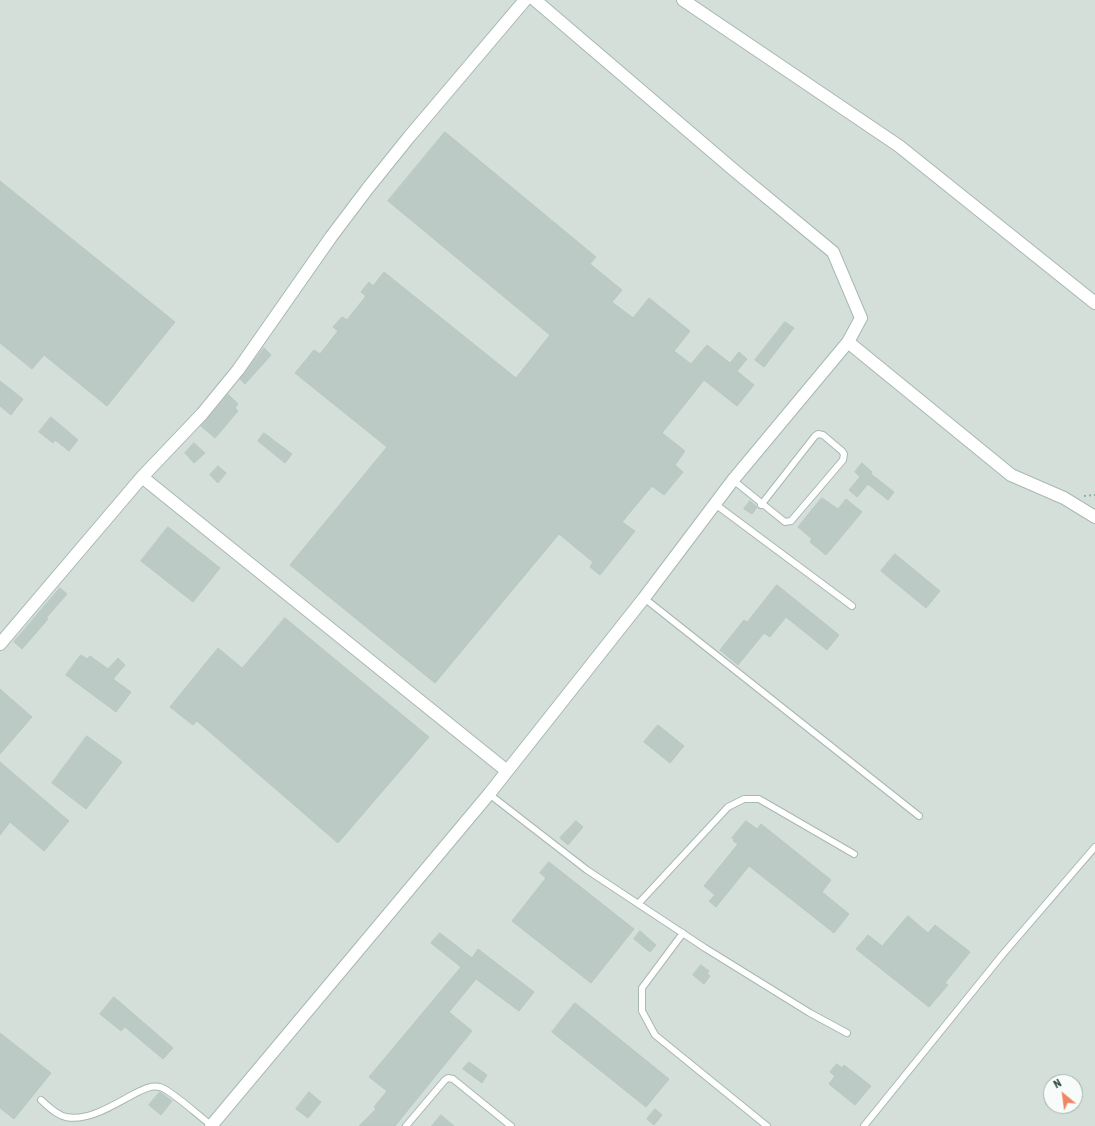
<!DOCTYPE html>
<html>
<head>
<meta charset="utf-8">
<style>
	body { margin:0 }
	#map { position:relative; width:1095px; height:1126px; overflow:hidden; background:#e6efeb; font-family:"Roboto Condensed",sans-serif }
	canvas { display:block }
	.north { position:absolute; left:1043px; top:1074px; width:40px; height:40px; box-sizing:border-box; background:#f7fbf9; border:1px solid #a3b1ad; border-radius:50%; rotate:331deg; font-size:11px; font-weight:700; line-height:16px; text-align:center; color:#24423a }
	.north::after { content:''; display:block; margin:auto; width:14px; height:18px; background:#f4845f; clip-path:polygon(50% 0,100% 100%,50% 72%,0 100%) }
</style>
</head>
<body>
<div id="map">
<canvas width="1095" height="1126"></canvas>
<div class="north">N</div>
</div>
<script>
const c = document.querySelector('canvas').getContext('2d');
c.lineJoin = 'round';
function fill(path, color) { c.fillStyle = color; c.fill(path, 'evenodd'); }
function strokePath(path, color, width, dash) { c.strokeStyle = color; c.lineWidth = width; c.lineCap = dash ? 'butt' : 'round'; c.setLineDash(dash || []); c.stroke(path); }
fill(new Path2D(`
	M0,0H1095V1126H0ZM1051,1082H1075V1106H1051Z`), '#d4dfda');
const building = new Path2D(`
	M445,132L596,257L590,264L622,290L612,302L633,318L649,298L690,331L674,351L691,364L707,345L730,363L739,352L747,359L737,371L754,385L737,406L704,380L662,433L685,451L675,465L683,472L664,495L652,486L622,522L635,531L600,575L590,567L593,562L559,534L435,683L290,565L387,447L295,373L314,350L320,354L338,331L333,327L342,317L347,320L366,296L361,292L369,282L373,286L384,272L516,378L550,335L388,201Z
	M0,181L175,322L107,406L44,355L32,369L0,343Z
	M785,322L794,328L764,367L755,360Z
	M264,348L271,355L245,384L240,379Z
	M0,381L23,399L11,415L0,406Z
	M228,394L238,404L235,408L238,411L215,438L201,426Z
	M51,417L78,440L69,451L55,440L53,443L39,432Z
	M264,433L292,454L285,463L258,441Z
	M194,443L205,453L194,463L185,453Z
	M862,463L872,472L871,474L894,492L888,500L868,484L857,497L849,490L860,477L855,472Z
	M218,466L226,473L218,483L210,475Z
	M822,498L838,509L846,499L862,512L826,555L810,542L812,539L798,527L810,512Z
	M750,501L757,507L752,514L744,509Z
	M168,527L220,568L193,602L141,561Z
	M895,554L940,591L926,608L881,571Z
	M777,585L839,635L827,650L786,617L770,637L764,633L738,665L720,650L744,620L747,622Z
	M60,588L67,594L46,618L48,619L22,649L14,642Z
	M285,618L429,737L338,843L197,721L193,725L170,707L218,648L242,668Z
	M81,655L87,659L90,656L108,669L118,658L125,665L113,679L131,692L116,712L66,675Z
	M0,689L32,717L0,754Z
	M658,725L684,746L670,763L644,742Z
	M87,736L122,762L86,809L52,783Z
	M0,762L69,821L44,851L10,822L0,835Z
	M576,821L583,827L568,845L560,838Z
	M746,821L757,829L761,824L831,880L822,892L849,914L834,933L749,866L716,907L709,901L715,895L704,886L738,844L733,841L735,840L732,838Z
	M549,862L634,929L591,983L512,921L546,878L540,873Z
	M908,916L928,933L935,925L970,952L945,983L948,985L929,1007L856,949L868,935L882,946Z
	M640,931L656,945L650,952L634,939Z
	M440,933L472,958L478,949L534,992L519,1011L476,979L449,1012L472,1031L395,1126H359L376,1109L374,1107L387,1091L369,1077L461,967L431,943Z
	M701,965L709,971L707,974L710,976L704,984L693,975Z
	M114,997L173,1048L163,1059L125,1027L121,1031L100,1014Z
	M575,1003L669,1079L646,1107L552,1032Z
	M0,1033L51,1073L14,1119L0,1108Z
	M469,1062L487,1075L482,1083L463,1069Z
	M837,1064L842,1068L844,1065L871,1086L855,1105L829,1084L835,1076L830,1072Z
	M160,1092L172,1101L161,1115L149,1105Z
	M309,1092L321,1102L308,1118L296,1109Z
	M655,1109L662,1115L654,1125L647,1119Z
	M441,1115L454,1126H432Z`);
fill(building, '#bbcac4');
strokePath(building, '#b8c9c2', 1);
const service = new Path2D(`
	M733,480L785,522L791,521L843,460L844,454L842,451L823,435L818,434L815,436L761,505
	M715,504L852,606
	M644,598L919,816
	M489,794L587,870L705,948L810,1013L847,1033
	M638,904L728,807L744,799H759L854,854
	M683,933L642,988V1011L655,1035L767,1126
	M41,1100C48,1106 56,1115 66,1117C88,1122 115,1104 134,1094C142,1090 150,1085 160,1087C171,1090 200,1117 211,1125
	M406,1126L445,1080L448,1078L453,1079L511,1126
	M864,1126L1003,954L1095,847`);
const minor = new Path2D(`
	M535,0L735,171L833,252L861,318L848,342L1011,475L1064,498L1095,517
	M683,0L899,146L1095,303
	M142,477L507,771
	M0,644L142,477L202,414L238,370L331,237L368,188L409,137L525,0
	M211,1126L489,794L644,598L733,480L848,342`);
strokePath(service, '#a8b8b2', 8);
strokePath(minor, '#a8b8b2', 14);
strokePath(new Path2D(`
	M1084,496L1095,495`), '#86b3a5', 2, [2, 3]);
strokePath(service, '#fff', 6);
strokePath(minor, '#fff', 12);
</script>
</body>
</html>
